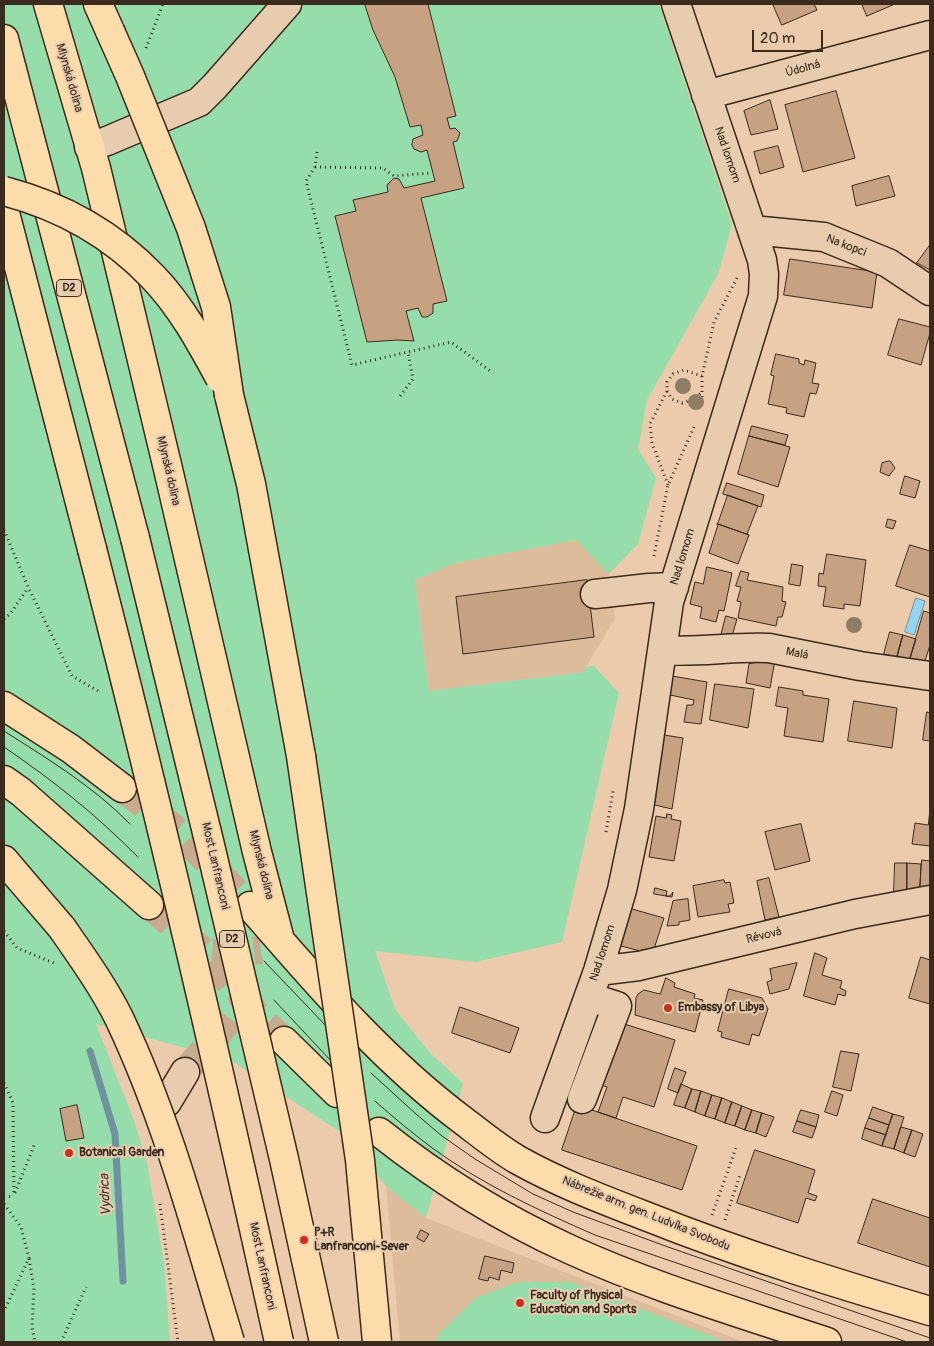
<!DOCTYPE html>
<html>
<head>
<meta charset="utf-8">
<style>
	body { margin:0 }
	#map { position:relative; width:934px; height:1346px; overflow:hidden; background:#ebcbab; font-family:Pangolin,sans-serif }
	canvas { display:block }
	.frame { position:absolute; inset:0; border:5px solid #3b2a1e; pointer-events:none }
	.scale { position:absolute; left:752px; top:30px; width:71px; height:22px; box-sizing:border-box; border:2px solid #3b2a1e; border-top:0; padding-left:6px; font-size:15px; line-height:18px; white-space:nowrap; color:#3b2a1e; -webkit-text-stroke:4px #e8ccaf; paint-order:stroke }
</style>
</head>
<body>
<div id="map">
<canvas width="934" height="1346"></canvas>
<div class="frame"></div>
<div class="scale">20 m</div>
</div>
<script>
const c = document.querySelector('canvas').getContext('2d');
c.lineJoin = 'round';
function fill(path, color) { c.fillStyle = color; c.fill(path, 'evenodd'); }
function strokePath(path, color, width, dash) { c.strokeStyle = color; c.lineWidth = width; c.lineCap = dash ? 'butt' : 'round'; c.setLineDash(dash || []); c.stroke(path); }
function drawText(font, color, halo, rows, align = 'center') {
  c.font = font + ' Pangolin,sans-serif'; c.lineWidth = 4; c.setLineDash([]); c.textBaseline = 'middle'; c.strokeStyle = halo; c.fillStyle = color; for (const [text, x, y, turn = 0] of rows) {
    c.save(); c.translate(x, y); c.rotate((+turn || 0) * Math.PI / 180); c.textAlign = isNaN(turn) ? turn : align; if (halo) c.strokeText(text, 0, 0); c.fillText(text, 0, 0); c.restore();
  }
}
fill(new Path2D(`
	M576,540L609,574L615,618L586,667L585,672L429,691L415,580L455,563Z
	M386,1186L426,1218L744,1342H400Z`), '#ddbc9c');
fill(new Path2D(`
	M4,4H659L732,225L718,274L647,400L638,449L656,478L638,544L609,574L576,540L455,563L415,580L429,691L585,672L586,667L594,666L619,693L562,942L476,962L375,951L395,1009L429,1052L463,1083L426,1218L386,1186L348,1137L230,1060L96,1024L133,1118L146,1158L164,1263L170,1342H4Z
	M518,1282H571L726,1342H435L440,1333L476,1298Z`), '#96ddac');
const water = new Path2D(`
	M916,598L925,601L914,635L905,632Z`);
fill(water, '#93d5f5');
strokePath(water, '#70919f', 1);
strokePath(new Path2D(`
	M90,1051L115,1134L123,1281`), '#70919f', 7);
const building = new Path2D(`
	M365,4H428L456,116L447,118L450,129L455,128L460,133L457,141L453,142L464,188L421,198L447,301L433,304V313L427,317H422L418,308L406,311L414,341L398,340L367,342L335,216L356,211L353,200L388,192L387,185L394,178L399,179L404,188L435,181L427,150L421,152L414,149L412,145L413,139L423,135L421,125L410,127L395,77L373,30Z
	M773,4H814L817,10L782,25Z
	M862,4H895L867,16Z
	M836,91L855,158L803,172L785,105Z
	M770,100L778,129L751,135L744,111Z
	M778,146L784,167L760,174L754,152Z
	M889,176L895,196L856,206L852,186Z
	M930,245V270L917,263Z
	M790,259L877,272L872,308L784,295Z
	M899,319L930,327V333L921,365L888,355Z
	M776,354L799,359V363L804,365L805,360L816,363L812,383L819,384L816,394L810,393L804,417L786,413L787,408L768,404L774,376L771,375Z
	M752,426L788,435L785,445L749,436Z
	M749,436L790,447L778,487L738,474Z
	M890,461L895,468L889,476L880,472L882,463Z
	M905,476L920,481L915,498L900,494Z
	M727,483L764,495L761,507L723,494Z
	M728,495L758,506L747,534L749,535L718,524Z
	M888,519L896,521L893,529L886,527Z
	M717,524H718L749,535L738,564L709,553L718,525Z
	M910,545L930,551V597L896,586Z
	M827,554L866,560L860,606L844,604V609L823,606L826,587L818,586L819,573L823,574Z
	M792,564L803,566L800,586L789,584Z
	M707,567L732,573L724,611L719,610L716,622L700,618L702,607L690,604L695,582L703,584Z
	M741,571L749,573L747,580L783,587L782,601L786,602L782,617H778L776,626L738,618L741,602L737,601L741,587L736,586Z
	M587,580L594,637L463,654L456,597Z
	M924,611L930,613V645L925,661L910,659Z
	M726,616L737,619L732,636H721Z
	M890,632L903,635L897,657L884,654Z
	M903,635L916,639L910,659L897,657Z
	M775,660L770,688L746,683L749,664Z
	M672,676L707,682L701,724L684,722L687,705H693L694,700L670,695Z
	M715,684L754,689L748,728L710,720Z
	M779,687L803,691V695L829,699L823,742L784,736L788,708L776,706Z
	M854,701L897,708L892,748L848,741Z
	M927,712L930,713V741L923,740Z
	M664,735L683,738L672,809L655,805Z
	M930,809V846L912,844L915,823L928,825Z
	M667,814L672,815L671,819L681,821L674,861L649,857L656,816L666,818Z
	M801,824L810,861L775,870L765,832Z
	M922,860L930,861V886L920,888Z
	M895,863H907V890L894,892Z
	M907,863L921,864L920,888L907,890Z
	M769,878L779,917L765,920L757,881Z
	M724,880L725,883L730,882L734,903L728,904L730,912L698,917L693,886Z
	M655,888L667,891L666,896H670L673,892L672,897L654,894Z
	M688,899L690,920L679,922V925L667,926L673,901Z
	M632,909L664,918L653,952L641,950L640,951L621,946Z
	M815,953L827,958L822,975L842,981L840,988L846,991L845,996L838,994L835,1005L804,996Z
	M921,957L930,960V1004L909,998Z
	M797,963L789,989L770,994L767,982L772,980L770,969Z
	M666,978L675,983L674,987L695,994L694,998L703,1000L695,1032L635,1015L636,998L638,994L644,990L660,994Z
	M729,989L762,998L768,1009L759,1036L752,1034L749,1045L721,1037L722,1032L718,1031Z
	M460,1007L519,1028L510,1053L452,1033Z
	M618,1022L675,1040L654,1107L623,1097L616,1118L598,1112L607,1087L596,1083Z
	M841,1051L859,1054L851,1091L833,1087Z
	M675,1068L686,1072L678,1093L668,1089Z
	M681,1084L692,1089L685,1108L674,1105Z
	M692,1089L701,1091L695,1112L685,1108Z
	M701,1091L712,1095L705,1116L695,1112Z
	M832,1091L843,1095L837,1116L825,1112Z
	M712,1095L722,1098L715,1119L705,1116Z
	M722,1098L732,1102L725,1123L715,1119Z
	M732,1102L742,1106L735,1126L725,1123Z
	M77,1105L84,1138L66,1141L60,1109Z
	M577,1105L697,1146L682,1190L562,1150Z
	M742,1106L752,1110L745,1130L735,1126Z
	M873,1107L893,1114L889,1125L869,1118Z
	M752,1110L762,1113L756,1133L745,1130Z
	M801,1110L819,1115L816,1127L797,1121Z
	M762,1113L774,1117L766,1137L756,1133Z
	M893,1114L904,1117L894,1149L882,1146Z
	M869,1118L889,1125L886,1135L865,1128Z
	M797,1121L816,1127L812,1138L793,1132Z
	M901,1127L912,1130L904,1153L894,1149Z
	M865,1128L886,1135L882,1146L862,1139Z
	M912,1130L923,1134L915,1157L904,1153Z
	M755,1150L815,1170L808,1193L817,1196L815,1201L806,1198L798,1223L737,1203Z
	M873,1199L930,1218V1267L858,1243Z
	M421,1230L429,1234L424,1242L417,1238Z
	M485,1256L514,1263L512,1273L501,1270L499,1280L489,1277L488,1281L479,1279Z`);
fill(building, '#c7a282');
strokePath(building, '#3b2a1e', 1);
strokePath(new Path2D(`
	M185,1072L228,1022L244,1000`), '#c8ab8f', 28, [28, 14]);
strokePath(new Path2D(`
	M122,788L178,831L250,906
	M149,905L203,951L259,1017L284,1041
	M212,953L231,954L261,950`), '#c8ab8f', 28, [28, 14]);
const minor = new Path2D(`
	M706,95L930,35
	M89,147L107,141L199,102L215,86L287,4
	M752,230L824,237L888,263L930,291
	M595,594L649,588L674,587
	M662,650C698,653 733,646 769,648L860,666L930,676
	M598,971L639,966L855,914L930,900
	M582,1099L617,1006L589,997
	M167,1102L185,1072
	M545,1118L598,971L622,890L639,809L669,602L763,296L764,274L762,260L676,4`);
const major = new Path2D(`
	M48,4L96,168L168,469L257,852L280,940
	M4,706L71,749L122,788
	M4,780L21,792L149,905
	M250,906C316,982 383,1061 465,1122C482,1135 499,1149 518,1160C559,1183 604,1200 648,1217C741,1254 835,1283 930,1311
	M284,1041L337,1093
	M379,1132C437,1178 501,1218 569,1249C652,1287 741,1313 827,1342`);
const highway = new Path2D(`
	M98,4L110,31
	M4,39L135,538
	M4,209L92,549
	M229,395L251,484L301,756
	M4,860L62,928`);
strokePath(minor, '#3b2a1e', 31);
strokePath(major, '#3b2a1e', 31);
strokePath(highway, '#3b2a1e', 31);
strokePath(new Path2D(`
	M146,48L163,4
	M317,152L315,167L306,181L352,365L451,342L493,373
	M315,167L383,168L394,176L430,173
	M667,391L672,399L682,403L694,399L702,392
	M400,396L413,379L408,353
	M702,402V376L714,322L737,278
	M668,485L652,443L650,424L667,391V382L673,374L684,370L702,376
	M4,530L28,587L72,676L100,692
	M654,556L668,485L694,427
	M4,619L10,614L28,588
	M606,832L613,791
	M4,931L17,948L54,963
	M4,1083L13,1103L14,1196
	M15,1193L35,1143
	M4,1197L14,1196
	M4,1204L21,1227L29,1258L4,1311
	M160,1204L178,1342
	M712,1215L737,1145
	M725,1220L740,1175
	M29,1259L34,1288L32,1327L35,1342
	M61,1342L86,1287`), '#3b2a1e', 3, [1, 4]);
strokePath(minor, '#e8ccaf', 28);
strokePath(major, '#fddcac', 28);
strokePath(highway, '#fddcac', 28);
strokePath(new Path2D(`
	M4,731C48,759 94,787 130,824
	M4,747C54,781 95,814 138,857
	M264,961L329,1029
	M274,1000L333,1063
	M371,1073L416,1114L442,1136L475,1159L533,1194L573,1212L668,1247L930,1338
	M375,1101C393,1117 411,1132 431,1147C481,1184 538,1210 595,1235L907,1342`), '#3b2a1e', 1);
const highwayBridge = new Path2D(`
	M110,31L130,76L191,228L216,307L229,395
	M4,191C61,206 112,234 153,277C181,306 201,343 220,378
	M135,538L209,841L284,1159L324,1342
	M92,549C160,812 221,1077 279,1342
	M301,756L360,1160L377,1342
	M62,928C82,957 103,986 119,1018C168,1121 197,1233 230,1342`);
strokePath(highwayBridge, '#3b2a1e', 31, []);
strokePath(highwayBridge, '#fddcac', 28);
c.fillStyle = '#8f7c65';
for (const [x, y] of [
	[683,386],
	[696,402],
	[854,625]
]) { c.beginPath(); c.arc(x, y, 8, 0, 2 * Math.PI); c.fill(); }
for (const [x, y, r, color] of [
	[668,1008,5,"#c8321e"],
	[69,1153,5,"#c8321e"],
	[304,1240,5,"#c8321e"],
	[520,1303,5,"#c8321e"]
]) { const dot = new Path2D(); dot.arc(x, y, r, 0, 2 * Math.PI); c.fillStyle = color; c.fill(dot); strokePath(dot, '#e8ccaf', 2); }
for (const [x, y, w] of [
	[69,288,25],
	[232,939,25]
]) { const box = new Path2D(); box.roundRect(x - w / 2, y - 8.5, w, 17, 4); c.fillStyle = '#e8ccaf'; c.fill(box); strokePath(box, '#3b2a1e', 1); }
drawText('bold 11px', '#3b2a1e', null, [
	["D2",69,288],
	["D2",232,939]
]);
drawText('12px', '#3b2a1e', '#e8ccaf', [
	["Údolná",803,69,-15],
	["Mlynská dolina",69,78,74],
	["Nad lomom",727,155,71],
	["Na kopci",846,246,21],
	["Mlynská dolina",168,471,77],
	["Nad lomom",683,557,-73],
	["Malá",797,654,11],
	["Mlynská dolina",261,865,76],
	["Most Lanfranconi",215,866,77],
	["Révová",764,936,-14],
	["Nad lomom",603,953,-72],
	["Nábrežie arm. gen. Ludvíka Svobodu",646,1214,22],
	["Most Lanfranconi",262,1266,78]
]);
drawText('bold 12px', '#3b2a1e', '#e8ccaf', [
	["Embassy of Libya",678,1008],
	["Botanical Garden",79,1153],
	["P+R",314,1233],
	["Lanfranconi-Sever",314,1247],
	["Faculty of Physical",530,1296],
	["Education and Sports",530,1310]
], 'left');
drawText('italic 14px', '#443b34', '#e8ccaf', [
	["Vydrica",106,1195,-93]
]);
</script>
</body>
</html>
